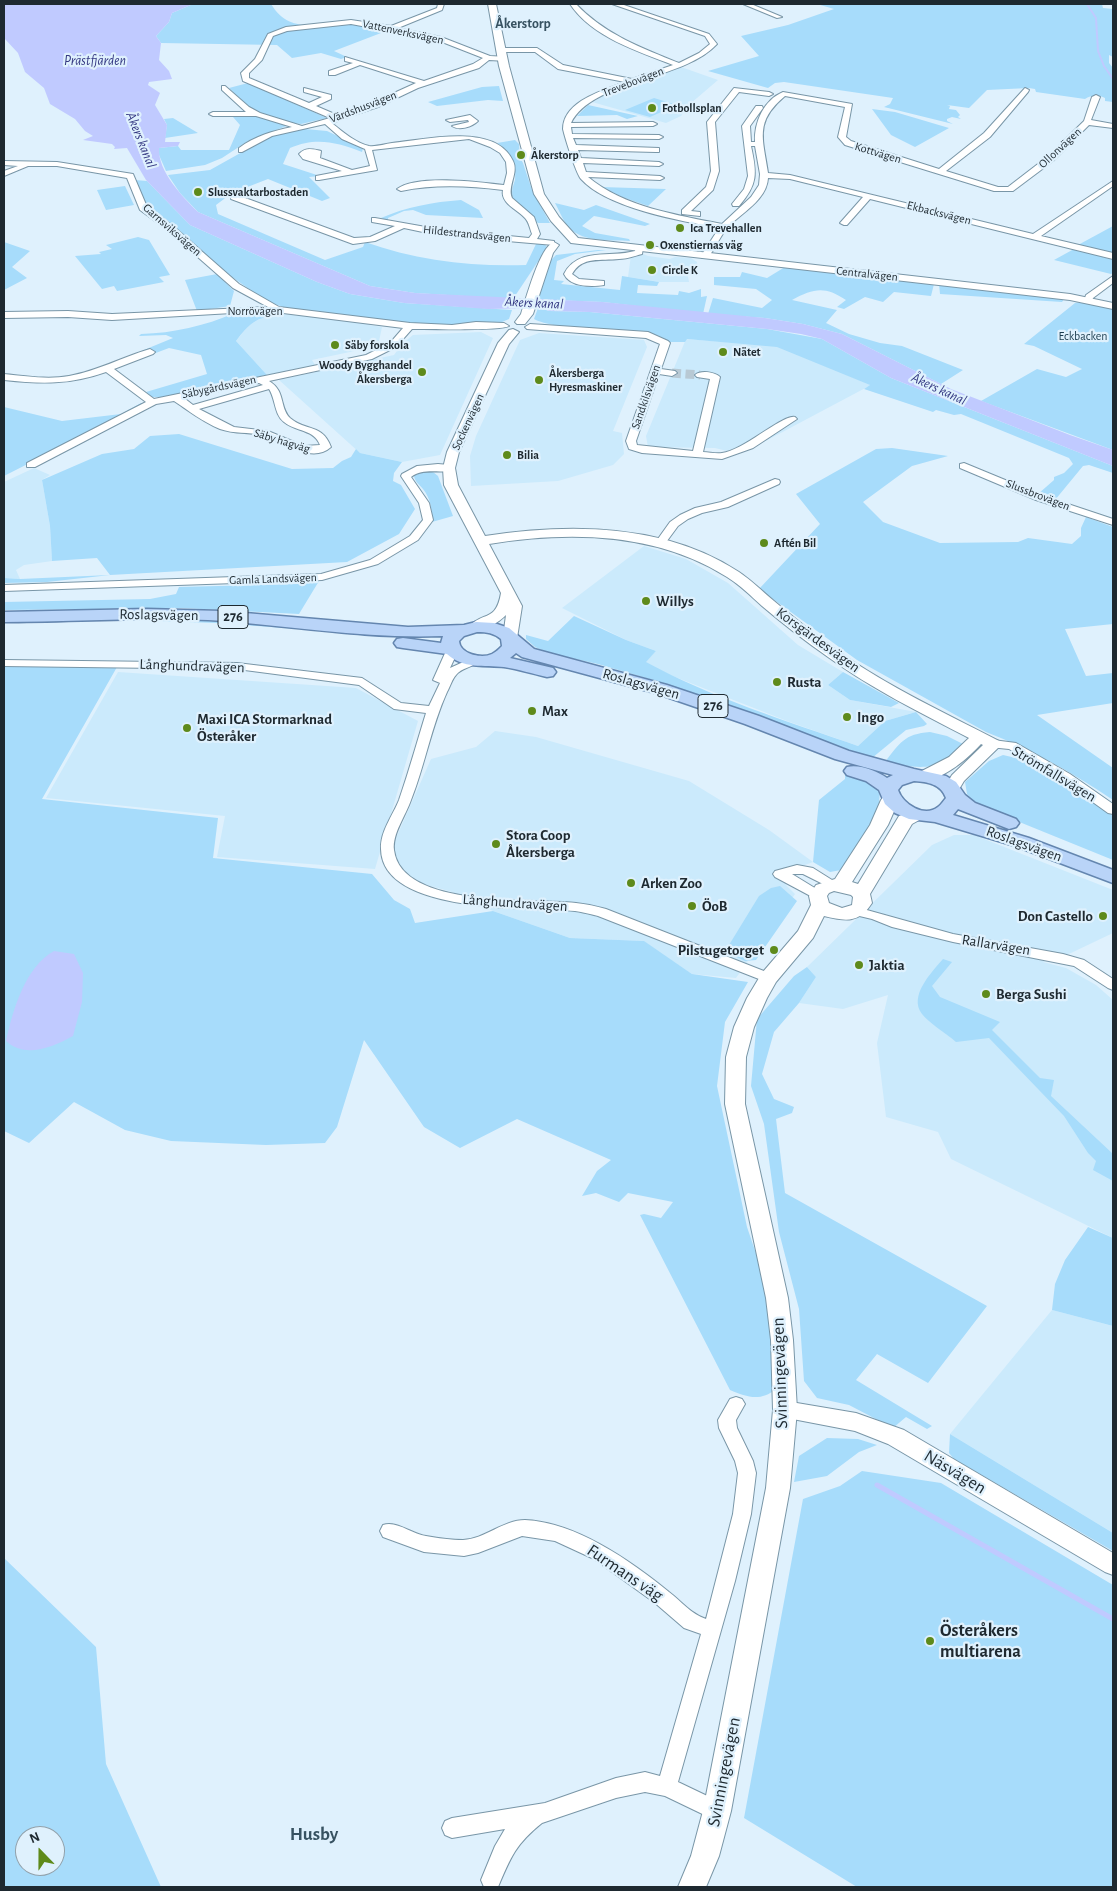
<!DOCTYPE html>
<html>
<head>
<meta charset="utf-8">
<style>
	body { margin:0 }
	#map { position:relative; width:1117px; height:1891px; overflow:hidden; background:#dff1fd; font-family:"Alegreya Sans",sans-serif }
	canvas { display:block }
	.frame { position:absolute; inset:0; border:5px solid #1e2930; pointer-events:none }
	.north { position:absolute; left:15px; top:1826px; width:50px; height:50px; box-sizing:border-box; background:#dff1fd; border:1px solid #92a1ab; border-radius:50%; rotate:338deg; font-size:14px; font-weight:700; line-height:20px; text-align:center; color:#1e2930 }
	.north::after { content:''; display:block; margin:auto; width:18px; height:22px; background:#5e8a1b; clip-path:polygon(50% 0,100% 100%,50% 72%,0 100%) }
</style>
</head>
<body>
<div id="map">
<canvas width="1117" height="1891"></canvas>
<div class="frame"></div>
<div class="north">N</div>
</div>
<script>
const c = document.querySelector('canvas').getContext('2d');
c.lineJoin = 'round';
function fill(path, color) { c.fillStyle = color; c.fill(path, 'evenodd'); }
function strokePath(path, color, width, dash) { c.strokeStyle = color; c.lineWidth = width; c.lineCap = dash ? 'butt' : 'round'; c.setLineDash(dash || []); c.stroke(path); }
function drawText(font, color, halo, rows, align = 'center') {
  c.font = font + ' "Alegreya Sans",sans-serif'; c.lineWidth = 4.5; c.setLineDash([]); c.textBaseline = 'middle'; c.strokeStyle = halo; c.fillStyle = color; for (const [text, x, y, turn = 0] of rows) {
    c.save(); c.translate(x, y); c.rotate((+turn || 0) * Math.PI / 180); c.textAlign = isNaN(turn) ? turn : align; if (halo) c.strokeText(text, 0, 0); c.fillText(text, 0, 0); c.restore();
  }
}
fill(new Path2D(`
	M681,67L718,80L690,104L681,116L666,123L592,102L615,89Z
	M643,254L648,256L670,259L675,257L691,258L697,262L698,267H696L695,271H687L689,282H659L628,277L631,255Z
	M283,314L371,323L369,325L382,327L378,346L312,360L315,365L267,375L236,341L248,326L264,316Z
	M481,332L493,338L440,455L402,462L360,453L279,380L394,355L402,344L413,335Z
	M539,333L644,340L647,347L613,431L622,433L624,454L613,465L558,481L471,486L470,456L476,436L520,340Z
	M686,339L777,346L871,385L758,445L751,442L727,451L715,448L648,447L646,436Z
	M34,468L50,475L42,480L50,526L52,561L24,565L16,570L20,579L4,578V482Z
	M644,546L686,559L728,583L798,645L843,672L828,685L850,700L916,712L885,721L858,746L787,721L670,675L645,662L656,651L626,640L562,608Z
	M118,672L356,688L418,721L375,869L217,857L225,816L46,798Z
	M495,731L536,737L689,781L769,830L813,862L802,866L786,885L795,894L736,978L692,974L643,941L570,938L493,911L452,892L420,883L400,869L392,847L431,759L476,747Z
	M954,835H974L1113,890V933L1071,953L1043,962L1066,968L1096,985L1113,1000V1238L951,1159L938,1132L886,1117L877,1043L888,995L843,1009L799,1003L816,977L807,967L932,845Z
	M1052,1310L1113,1326V1533L950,1434Z`), '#cbeafc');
fill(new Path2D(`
	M193,4H271C290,35 318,23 348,23C363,23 379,27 394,28L334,51L347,57L341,59L321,53L292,58L277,45L161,43L156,36L169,22L172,13Z
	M817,4H1102L1103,8L1113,9V57L1109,55V63L1113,68V102L1105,101V98C1099,95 1091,95 1085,99L1036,92L1035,89L1029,88L987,90L969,108L947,105L950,106L949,109L956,110L960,115L958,117L961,119L952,117L947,119V121L953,124L884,107L890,104L893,98L784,82L775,83L768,88L708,71L759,56L741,36L788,25L834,9Z
	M248,83L327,118L301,124L293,123L253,111L229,88Z
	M499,86L503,101L488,100L437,106L428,102L482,87Z
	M654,98L677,105L650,117L625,110Z
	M588,105L638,116L627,119L617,115L577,116Z
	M872,109L895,112L949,128L915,147L891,135Z
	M254,116L270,118L289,125L248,141L222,158L205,165L166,171L159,155V148L178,146L181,150H229L240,125L233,117Z
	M173,118L198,133L165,138L167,125L164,119Z
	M294,128L327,131L363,148L362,152C336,142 316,137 290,148L283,164L320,176L309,177L330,198L322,201L268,179L232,193L216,205L218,214L325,260L363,247L365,242C415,260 472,267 526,265L536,244H545L547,248L513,299L415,293L370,286L198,212L180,193L168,175L210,170L244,151L255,142Z
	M515,140L519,144L520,158L523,163L532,190L550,223H538C532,218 515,205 513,199C511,191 513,186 515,180C517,165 509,150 497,143Z
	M135,180L147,181L190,225L317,282L350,294L404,303L512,310L509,319L502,322L442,325L397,322L286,308L266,301L232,277L147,207Z
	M125,186L134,205L106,210L97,190Z
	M601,187L666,189L648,206L622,197Z
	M461,200L479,210L483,218L426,215L413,210L404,211L388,218V221L381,218C406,207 433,202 461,200Z
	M555,203L584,210L596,205L650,224L645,226L594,216L582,226L595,233L629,239L630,241C610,240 579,243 566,224C562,218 559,210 555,203Z
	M1113,226V255L1078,245Z
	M138,237L149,240L170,275L159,277L164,282L117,291L114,286L102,289L75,256L101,254L99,252L112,249L106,245Z
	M4,242L30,251L12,267L27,278L4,290Z
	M1074,249L1113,260V273L1111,274L1054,260Z
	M598,250H606L575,254L557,261L554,280L564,281L561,284L620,290L622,276L659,282L657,286L638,285L637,293L678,295L679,291L689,293L701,289V297L707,296L703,314L603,302L525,299L544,267L556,255Z
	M785,267L934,284L931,296L894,292L883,302L865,297L844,309L837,307L846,300C825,286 814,288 792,300L837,310L826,323L849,334L880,343L902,346L963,370L941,384L842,334L803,324L765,318L708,314L713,298L762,308L772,300L756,289L714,285V277H740L742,272L767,278Z
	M217,274L234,291L230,306L197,311L185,280Z
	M939,284L1065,298L1062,302L940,294Z
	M1082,302L1113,308V450L981,401L1037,369L1066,377L1082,369L1034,346L1024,344L1075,303Z
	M538,308L550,311L590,312L767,329L822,339L891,378L1113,466V473L1089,465L1083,466L1055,500L1038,494L1054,480V477L1064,473L1073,464L1069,458L961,414L954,415L936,410L933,412L864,389L870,385L777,347L687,339L685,342H670L657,335C632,332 553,330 534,319Z
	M235,313H276L278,315C256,317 249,324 236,341L267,375L162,397H152L146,392L207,374L201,355L169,348L145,357L139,352L173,338L166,335L139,336L141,334C174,333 204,326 235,313Z
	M141,403L144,405L4,476V407L62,421L121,414Z
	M179,434L292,469L333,468L342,461L351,457L356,449L360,453L402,462L394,473L393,481L401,485L415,509L399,534L347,562L110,575L47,582L4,583V578L20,579L110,575L97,558L52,561L50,526L42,480L102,454L134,449L150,436Z
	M892,448L948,456L912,466L863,502L883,522L940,543L1018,542L1028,538L1072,544L1081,536V528L1086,517L1113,527V624L1065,629L1086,676L1113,673V703L1037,715L1113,768V800C1073,773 1031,749 986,732L857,660L759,589L820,524L796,494L876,449Z
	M420,472H433L438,476L453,516L432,522C432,510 431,499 423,489C419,484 415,482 414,476Z
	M319,581L299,614L182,608L4,610V602L150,599L176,594L179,587L297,584Z
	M574,616L626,640L656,651L646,662C712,698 787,721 858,746L885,721L916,712L927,724L924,726L906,730L872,758L670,685L598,664L548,653L535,647L526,639V635L548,641Z
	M135,617L248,621L381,635L216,623L130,620L4,623V620Z
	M4,667H117L42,799L218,818L213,858L372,874L394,900L410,909L415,923L493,911L570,938L644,941L692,974L748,982L725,1022L717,1086L747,1227L766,1283L776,1389C760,1402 747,1397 730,1390L640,1215L644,1214L661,1218L673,1202L628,1193L619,1202L596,1193L582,1196L597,1171L611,1160L517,1119L460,1148L424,1127L364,1040L337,1127L325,1143L266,1145L171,1141L125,1130L74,1102L29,1143L4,1131Z
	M843,672L899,703L891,707L850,700L828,685Z
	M930,732L947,736L963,744C942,774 916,768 885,762C900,743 904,734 930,732Z
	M1003,755C1044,763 1079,793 1113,816V860L975,804L967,794L965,782L989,761Z
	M845,774L872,781L880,792L878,812L853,857L841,870L830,872L813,862L819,800L845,779Z
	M780,886L797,901L756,960L745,961L722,950L729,945L759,896L771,888Z
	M943,959L952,962L932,986L940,997L1000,1022L992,1030L1040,1078L1054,1080L1051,1096L1113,1154V1181L1093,1170L1096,1161L1088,1153L1064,1116L989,1038L956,1042C947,1034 929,1023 922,1014C908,996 932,972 943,959Z
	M807,967L816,977L799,1003L774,1032L762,1074L774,1099L794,1107L792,1113L776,1119L785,1193L987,1306L928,1383L877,1354L856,1380L932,1426L927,1429L906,1417L893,1428L849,1405L817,1398L804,1381L799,1309L779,1232L764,1124L751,1086L757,1019L794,976Z
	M1088,1227L1113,1238V1326L1052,1310L1055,1284L1065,1260Z
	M950,1434L1113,1533V1551L954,1459L949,1453Z
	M827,1438L858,1439L877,1445L859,1452L827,1476L794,1482L799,1456Z
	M862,1471L941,1483L1113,1585V1887H857L744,1818L803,1499L840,1486Z
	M4,1558L96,1647L106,1764L161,1887H4ZM25,1836H55V1866H25Z`), '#a7dcfb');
fill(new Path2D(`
	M4,4H193L172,13L169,22L156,36L161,43L159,60L169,71L172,79L149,82L148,85L160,93L155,105L167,125L165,142H180L178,146L159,148C158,172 182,196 198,212L370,286L415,293L603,302L765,318L803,324L842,334L951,389L1070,435L1113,450V466L891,378L822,339L801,334L767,329L590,312L550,311L538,308L488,309L404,303L350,294L317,282L190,225L146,180L127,148L114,149L115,147L112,144L83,140L93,136L85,131L75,119L50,104L44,88L25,72L18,53L4,38Z
	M54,951L74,954L83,973L82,1002L73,1036C53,1047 25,1059 6,1041C13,1010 25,967 54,951Z`), '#c0caff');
strokePath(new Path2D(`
	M1087,4L1096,18L1098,51L1104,66L1113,79`), '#c0caff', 2);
strokePath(new Path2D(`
	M877,1485L1113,1619`), '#c0caff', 5);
strokePath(new Path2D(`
	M672,373L700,375`), '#b8c9d4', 9, [9, 4.5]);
const minor = new Path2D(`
	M438,4H444L442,10L398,28L441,37L490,56L507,57V61L489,60L479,68L418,88L378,107L339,120L333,124C343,132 356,143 369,146C376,147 385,144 392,143C425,140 495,122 513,161C519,173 507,186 512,198L534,217L540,234L537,239L554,241V245L437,235L404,228L375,241L353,244L231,199V195H237L354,238L370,237L395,226L372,222V218H375L437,229L529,238L532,234C530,229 529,222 525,218C518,210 500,203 503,190C468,186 436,184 401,191L397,189C417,174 479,182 504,185L507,173L506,162L500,153L490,147L469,139L372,150L377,170L319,180H316V176L342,171L303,159L299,154C306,147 312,149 321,151L320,158L352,170L370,166L365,149L342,139L325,124L272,136L242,152H239V148C255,136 273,131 292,127L256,116H213L209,114L213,112H246L222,90V86H225L249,107L260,113L302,126L330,118L243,81L241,73L255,59L268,34L286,27L351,20L391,26L437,8ZM351,24L437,40L483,58L473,64L424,81L345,57V61L353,63L329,71V75H335L360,65L416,83L372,103L337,115L316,106L331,99V95L304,88V92L322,97L309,103L249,78V73L262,60L273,36L287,31Z
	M570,4H576C604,34 642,48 679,63L699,53L710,44L705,36L612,4H621L709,34L717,44C683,81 592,80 571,123L653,122L657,124L653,126L571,127L572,134L659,135L663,137L659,139L573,138L576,145L659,148V152H656L578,150L581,158L659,162L663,164L659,166L583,163L586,172L660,176L664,178L660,180L588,177C624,207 677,215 722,224L751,197L759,185L760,174L755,146H751C757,174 758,184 739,206H733L732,204L744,189L748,176L742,126L756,106H762L763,108L750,126L751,142H755C754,122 764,100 783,92L852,104L846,137L851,141L939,169L984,133L1025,88L1029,90L1028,92L990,137L946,171L998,187H1008L1047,157L1084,121L1092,97L1096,95L1100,97L1091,120L1113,124V128L1089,125L1053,161L1013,191H994L845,145L838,137L845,107L785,96C754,122 763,138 768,173L790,175L1033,234L1113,181V186L1041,236L1113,253V259L870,199L847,225H844L840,223L863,197L790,179L768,178C767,200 741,213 727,228C720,237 715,248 708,258H702L701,256L719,228C681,221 607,208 581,179C576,173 565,138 563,129C563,101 604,90 625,82L558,69L535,52H502L498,50L502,48H537L563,65L632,79L673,65C637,51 592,37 570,4Z
	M743,4H751L782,17L777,18Z
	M734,88L769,92L773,94L769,96L739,92L715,122L719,171L713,190L691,211L700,212V216L682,214V210L706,187L711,171L707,122Z
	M470,115L478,121C472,127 459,131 452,126L469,122L468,120L450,122L446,120Z
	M4,161L57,162L133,174L147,207L173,226L239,284L279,307L410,323L452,325L476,322L504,323L509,326C502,331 426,329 412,329L396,347L372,359L269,381C286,391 279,407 290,418C306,432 322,423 331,447C311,465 282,440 262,435C248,432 234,434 220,429C203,422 189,411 174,401L156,404L35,467H27V463L146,402L106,372C69,385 42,384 4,380V374C26,376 47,380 69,376C98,371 122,357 150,349L155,352L153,354L114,369L154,399L366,355L390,343L403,328L283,313L249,312L112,320L68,317L4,318V312L68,311L112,314L268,307L233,288L167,230L140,210L127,178L57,166H28L4,176V171L18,166L4,165ZM259,383L263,385L193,405L184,398ZM269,389C276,400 274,414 284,422C296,432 314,429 320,445L304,446L268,431L234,427L199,409Z
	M639,245L643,248L642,254C634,256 627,259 619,259C601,261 582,256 572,274L579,279L604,281V285C591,287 570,287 564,274C578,247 609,258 635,251L636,246Z
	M1113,276V283L1093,298L1091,303H1085L1084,301L1086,295Z
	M530,324L648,332L668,341L670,343L661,369L675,371L677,373L672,376L659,374L636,441L637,445L693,451L710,379L697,377L695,375C701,370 714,372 720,377L703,452C709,452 716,454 722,453C743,451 783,414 795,417L797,419L753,448L722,459L642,453L629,449L626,441L660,344L646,338L527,329L525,327Z
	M964,463L1044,496L1113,519V525L1036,500L960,468V464Z
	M438,464L449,465L454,468C445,476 425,466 411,477L429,503L433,520L418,540L378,564L322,580L4,591V585L321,574L370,560L410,536L423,520L419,503L401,476L402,474L417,466Z
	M775,479L779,480L780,482L779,484L728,507L702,513L688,519L678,526L664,545H656L655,543L670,522L680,515L695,508L721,502Z
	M452,648L458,651L450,668L472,658L478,661C472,668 461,668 456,675C452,679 450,687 447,692C431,727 425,765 411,800C406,815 392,834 394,850C401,909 534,898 576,903C586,904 596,906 606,909L774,975L776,978L774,981H764L598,916C590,914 583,912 575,911C532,907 382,915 381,849C380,832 393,815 399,800C409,771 417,742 426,713L394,709L359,685L237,669L4,666V660L237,663L362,678L401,703L429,706L440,683L433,680L446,651Z
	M993,740L1016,743L1070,774L1113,804V814L1108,813L1062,780L1009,749L989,747L987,744L989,741Z
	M797,865L813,868L840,885L833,889L803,874H792L823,893L825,896L818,900L775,877L773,874L775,871Z
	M856,907L953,934L1063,954L1084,960L1113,979V990L1108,988L1074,966L953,942L892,927L872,919L851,914L849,911L851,908Z
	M736,1397L742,1399L745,1404L736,1420L737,1428L753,1461L756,1473L751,1514L735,1581L678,1782L724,1804L727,1811L724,1818L717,1821L665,1796L645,1792L616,1798L542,1823C516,1844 511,1856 498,1887H484L481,1880L495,1846L505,1829L452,1838L445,1835L442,1828L445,1821L452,1818L545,1803L616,1778L645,1772L660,1776L701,1634L684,1628L655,1603L594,1559L555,1541L522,1536L478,1553L464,1556L424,1552L383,1537L380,1531L383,1525C396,1520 412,1534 426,1536C437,1538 452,1540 463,1540C485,1539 503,1520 525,1520C576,1522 631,1561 669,1592C681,1601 691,1614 706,1619L733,1514L738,1473L735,1461L719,1428L718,1420L730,1399Z`);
const tertiary = new Path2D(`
	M488,4H496L509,66L544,194L559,217L578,238L1070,294L1113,303V309L1070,300L571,243L551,221L534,194L499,66Z
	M554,242L559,245L553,253L533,314L525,324H517L515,322L521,314C526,299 540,246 554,242Z
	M513,329L519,332L509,344L459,452L455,468L458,485L485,536C569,523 665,523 739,572C751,580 762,591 774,601C795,619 817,636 839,652C889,687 945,713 999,741L1001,744L999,747L964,781L958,791H946L944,788L952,775L983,745L981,744C968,758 939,785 918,779L916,776L918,773L949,757L969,738C921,713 872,689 828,657C805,641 783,624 762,606C751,596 740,585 727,577C656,532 569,531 489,544L522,606L517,638L515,641H505L503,638L506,615C498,623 482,633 471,630L469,627C482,611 496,623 501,593L444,485L443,468L447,452L498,343L509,330Z
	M785,1401L856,1413L904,1430L1113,1553V1575L1105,1572L888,1444L855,1431L777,1416L774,1410L777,1404Z`);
const secondary = new Path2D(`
	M890,795L896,796L899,800L888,825L852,882L858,884L899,816L915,810L921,811L924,815L921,819L912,824L870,894L872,903C859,924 845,921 824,916L813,938L776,982L767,998L754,1027L746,1057L745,1104L788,1298L793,1340L797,1410L790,1488L731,1811L719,1856L706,1887H678L691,1856L703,1811L766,1488L773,1410L771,1340L766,1298L725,1104L726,1057L734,1027L747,998L762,973L798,931L811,905L809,896L816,885L835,879L870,825L881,800L884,796ZM834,891L851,895L853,897L852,905L842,908L829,903L827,896L829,893Z`);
const primary = new Path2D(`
	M147,609L222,611L408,627L464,625L476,622L494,623L509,628L534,649L667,685L759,716L849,751L914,769L946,776L956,782L965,795L975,803L1016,819L1019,823L1016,827L1009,829L958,809L953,815L1029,838L1113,870V883L1015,846L935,822L909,819L895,813L885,804L879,790L866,781L847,775L844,771L847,767C860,764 877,771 887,778L893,775L835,759L745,724L655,693L522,657L516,653L510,658L553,668L556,672L553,676L547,677C533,674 518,669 504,667C484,665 463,669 447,654L403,648L397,647L394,643L397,639L403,638L441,643L443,636C370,639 297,627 224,621C151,616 77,622 4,622V612ZM477,632C487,632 494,633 501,639L502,646C499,649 496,652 492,654C481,659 460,654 459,641L464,636ZM914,781C928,782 941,784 946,798C944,800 941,805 938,807C924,818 903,804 898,790L902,785Z`);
strokePath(minor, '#7996a7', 2);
strokePath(tertiary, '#7996a7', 2);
strokePath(secondary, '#7996a7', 2);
strokePath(primary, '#6486af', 3);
fill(minor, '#fff');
fill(tertiary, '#fff');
fill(secondary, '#fff');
fill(primary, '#b9d4f8');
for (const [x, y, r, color] of [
	[652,108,5,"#5e8a1b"],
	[521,155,5,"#5e8a1b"],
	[198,192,5,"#5e8a1b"],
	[680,228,5,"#5e8a1b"],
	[650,245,5,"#5e8a1b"],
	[652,270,5,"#5e8a1b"],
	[335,345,5,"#5e8a1b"],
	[723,352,5,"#5e8a1b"],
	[422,372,5,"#5e8a1b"],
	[539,380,5,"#5e8a1b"],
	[507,455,5,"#5e8a1b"],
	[764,543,5,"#5e8a1b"],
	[646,601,5,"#5e8a1b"],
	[777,682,5,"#5e8a1b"],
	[532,711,5,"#5e8a1b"],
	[847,717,5,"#5e8a1b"],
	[187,728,5,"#5e8a1b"],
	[496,844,5,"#5e8a1b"],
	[631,883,5,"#5e8a1b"],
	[692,906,5,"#5e8a1b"],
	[1103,916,5,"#5e8a1b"],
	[774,950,5,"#5e8a1b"],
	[859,965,5,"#5e8a1b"],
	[986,994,5,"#5e8a1b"],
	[930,1641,5,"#5e8a1b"]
]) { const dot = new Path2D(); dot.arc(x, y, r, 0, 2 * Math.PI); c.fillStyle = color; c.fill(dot); strokePath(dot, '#dff1fd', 2); }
drawText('12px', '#1e2930', '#dff1fd', [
	["Vattenverksvägen",403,32,12],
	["Trevebovägen",633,82,-21],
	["Värdshusvägen",363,107,-21],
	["Ollonvägen",1060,148,-43],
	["Kottvägen",878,153,17],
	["Ekbacksvägen",939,213,14],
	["Garnsviksvägen",172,230,41],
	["Hildestrandsvägen",467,234,6],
	["Centralvägen",867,274,6],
	["Norrövägen",255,311],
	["Säbygårdsvägen",219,387,-12],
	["Sandkilsvägen",646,397,-71],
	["Sockenvägen",468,422,-65],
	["Säby hagväg",282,441,17],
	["Slussbrovägen",1038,495,21],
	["Gamla Landsvägen",273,579,-2]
]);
drawText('bold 12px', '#1e2930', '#dff1fd', [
	["Fotbollsplan",662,108],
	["Åkerstorp",531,155],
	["Slussvaktarbostaden",208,192],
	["Ica Trevehallen",690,228],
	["Oxenstiernas väg",660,245],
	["Circle K",662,270],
	["Säby forskola",345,345],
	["Nätet",733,352],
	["Woody Bygghandel",412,365,"right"],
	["Åkersberga",412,379,"right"],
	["Åkersberga",549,373],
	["Hyresmaskiner",549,387],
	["Bilia",517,455],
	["Aftén Bil",774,543]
], 'left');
drawText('12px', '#1b3c4e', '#dff1fd', [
	["Eckbacken",1083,336]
]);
drawText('bold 14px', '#375261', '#dff1fd', [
	["Åkerstorp",523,24]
]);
drawText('italic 14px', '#343882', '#dff1fd', [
	["Prästfjärden",95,61],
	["Åkers kanal",141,140,68],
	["Åkers kanal",534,303,3],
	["Åkers kanal",939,389,25]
]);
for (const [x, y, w] of [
	[233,617,30],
	[713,706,30]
]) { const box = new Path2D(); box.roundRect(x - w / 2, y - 11.5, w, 23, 4); c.fillStyle = '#dff1fd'; c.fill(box); strokePath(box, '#1e2930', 1); }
drawText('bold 14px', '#1e2930', null, [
	["276",233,617],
	["276",713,706]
]);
drawText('bold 15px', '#1e2930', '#dff1fd', [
	["Willys",656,601],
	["Rusta",787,682],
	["Max",542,711],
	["Ingo",857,717],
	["Maxi ICA Stormarknad",197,719],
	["Österåker",197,736],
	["Stora Coop",506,835],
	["Åkersberga",506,852],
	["Arken Zoo",641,883],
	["ÖoB",702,906],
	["Don Castello",1093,916,"right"],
	["Pilstugetorget",764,950,"right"],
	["Jaktia",869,965],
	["Berga Sushi",996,994]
], 'left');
drawText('15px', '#1e2930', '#dff1fd', [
	["Roslagsvägen",159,615,1],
	["Korsgärdesvägen",818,640,36],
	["Långhundravägen",192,666,2],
	["Roslagsvägen",641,684,16],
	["Strömfallsvägen",1054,774,31],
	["Roslagsvägen",1024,844,20],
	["Långhundravägen",515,903,4],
	["Rallarvägen",996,945,9]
]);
drawText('18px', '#1e2930', '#dff1fd', [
	["Svinningevägen",780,1373,-92],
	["Näsvägen",955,1472,31],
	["Furmans väg",625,1573,34],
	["Svinningevägen",724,1772,-79]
]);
drawText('bold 18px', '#1e2930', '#dff1fd', [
	["Österåkers",940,1631],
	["multiarena",940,1652]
], 'left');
drawText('bold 19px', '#375261', '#dff1fd', [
	["Husby",314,1834]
]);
</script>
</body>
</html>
